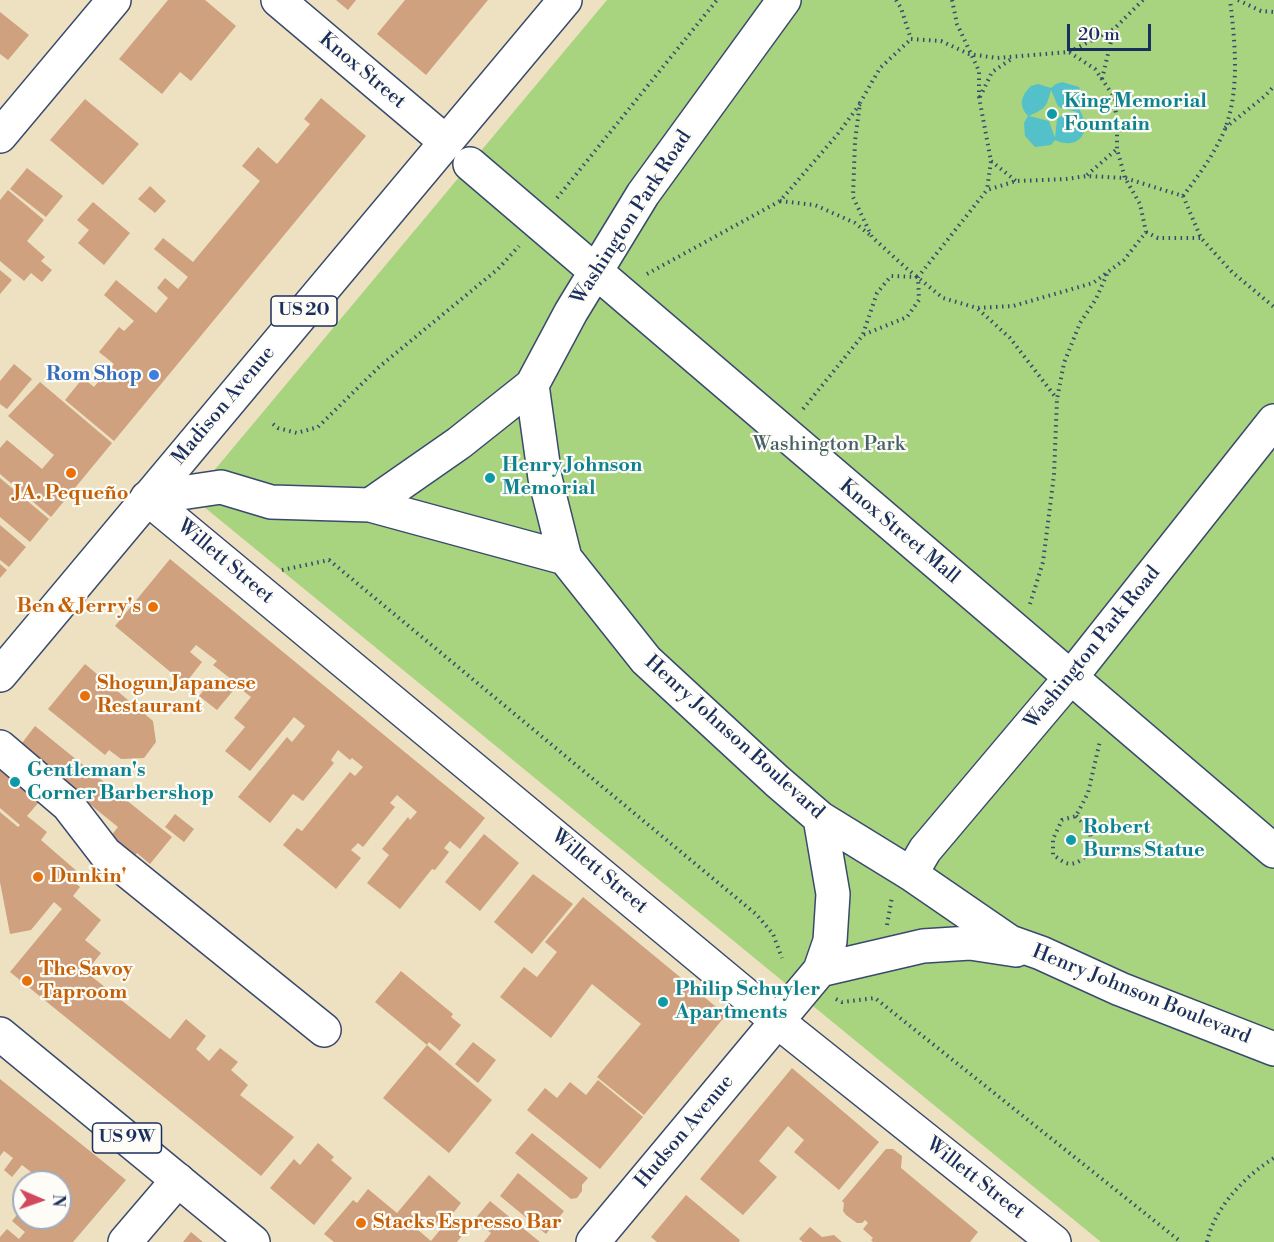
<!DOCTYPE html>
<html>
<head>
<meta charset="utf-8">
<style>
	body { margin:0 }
	#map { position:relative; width:1274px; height:1242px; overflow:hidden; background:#ede1c1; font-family:"Libre Bodoni",serif }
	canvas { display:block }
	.north { position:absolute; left:12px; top:1170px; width:60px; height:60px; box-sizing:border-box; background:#fdfcf7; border:2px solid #a3aaba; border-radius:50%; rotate:92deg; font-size:16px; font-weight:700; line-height:24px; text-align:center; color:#1b2f5e }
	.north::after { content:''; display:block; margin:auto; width:21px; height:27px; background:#d1495b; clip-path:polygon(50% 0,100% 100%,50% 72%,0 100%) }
	.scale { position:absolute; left:1067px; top:24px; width:84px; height:27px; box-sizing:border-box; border:3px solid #1b2f5e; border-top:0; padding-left:8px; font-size:18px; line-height:21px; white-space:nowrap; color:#1b2f5e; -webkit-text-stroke:4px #fdfcf7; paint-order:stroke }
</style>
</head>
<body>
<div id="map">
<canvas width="1274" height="1242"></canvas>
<div class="north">N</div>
<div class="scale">20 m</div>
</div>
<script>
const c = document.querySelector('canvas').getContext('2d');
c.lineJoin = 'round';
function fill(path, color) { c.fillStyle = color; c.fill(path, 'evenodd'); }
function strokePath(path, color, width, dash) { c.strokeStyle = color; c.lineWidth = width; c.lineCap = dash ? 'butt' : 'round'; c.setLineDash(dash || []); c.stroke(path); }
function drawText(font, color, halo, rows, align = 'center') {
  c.font = font + ' "Libre Bodoni",serif'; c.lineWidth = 4.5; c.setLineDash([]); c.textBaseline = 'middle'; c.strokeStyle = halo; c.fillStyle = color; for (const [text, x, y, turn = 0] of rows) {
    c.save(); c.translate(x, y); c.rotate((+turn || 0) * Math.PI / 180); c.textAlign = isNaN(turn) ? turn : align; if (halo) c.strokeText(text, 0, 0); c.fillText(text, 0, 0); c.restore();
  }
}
fill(new Path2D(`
	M607,0H1274V1242H1101L192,497Z`), '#a8d37f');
fill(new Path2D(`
	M1062,82L1079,87C1084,97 1084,102 1080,111C1093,132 1078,151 1055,140L1051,145L1035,147L1025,136L1024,123L1028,116C1018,105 1021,96 1031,86L1038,84L1051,88L1056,84ZM1051,90C1061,111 1053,106 1078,112L1061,116L1057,119L1055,138L1049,121L1029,116C1046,108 1046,108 1051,90Z`), '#53c0ca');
fill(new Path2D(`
	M168,0H205L236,26L191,81L180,72L162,94L119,59Z
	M336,0H356L348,10Z
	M405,0H488L426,75L377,34Z
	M0,12L29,35L8,60L0,54Z
	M321,98L366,136L114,441L65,400L83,378L94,387L114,364L99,352L119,327L124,331L134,321L104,295L116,280L156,313L168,298L157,288L165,278L178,289L188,277L154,249L163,238L193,262L260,181L242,166L258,147L277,164L310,124L304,119Z
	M85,99L139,144L103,185L50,140Z
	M27,168L63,196L46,217L10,189Z
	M150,186L166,201L155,213L138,199Z
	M8,190L44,220L27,241L45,257L41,261L52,270L42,282L31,273L24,281L0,261V200Z
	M93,202L130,233L104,265L78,243L89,230L77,220Z
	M0,270L12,280L0,294Z
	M14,364L32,379L7,409L0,404V381Z
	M40,382L112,443L51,517L0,474V448L7,440L42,469L54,455L8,416Z
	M0,478L49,519L30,542L0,517Z
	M0,525L26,547L9,567L0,560Z
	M170,559L485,818L460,849L450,841L444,848L449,852L435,870L432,869L400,909L367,883L389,855L382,849L408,817L410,820L417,812L397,795L390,803L395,807L363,847L358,843L351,850L361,858L336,889L283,845L297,828L302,831L350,772L355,776L363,767L352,758L350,760L338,750L331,760L334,763L303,801L293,794L270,823L238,797L287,737L292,742L305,726L294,717L250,771L225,751L245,727L234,718L251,697L237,686L217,710L199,696L208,685L228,683L231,679L213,665L217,661L196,645L190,652L202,662L185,684L115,626Z
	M0,564L7,570L0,578Z
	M85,664L153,721L156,742L144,758L121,759L109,750L105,755L48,709Z
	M35,726L172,837L150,864L137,853L132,859L105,843L118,827L19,747Z
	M0,768L45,795L27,816L47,832L41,840L79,873L73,881L80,887L73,896L101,920L85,940L101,953L86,972L170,1039L186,1019L206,1036L196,1049L209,1061L220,1048L238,1062L231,1070L248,1085L240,1095L294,1137L261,1176L10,972L62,909L54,902L31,930L10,934L0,882V812L18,827L20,825L0,808Z
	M175,814L194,829L184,842L165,827Z
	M484,834L519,863L480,911L445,882Z
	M533,874L573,904L532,954L494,922Z
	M583,897L726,1015L644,1115L597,1077L641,1024L592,984L551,1038L500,997L524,967L537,977L557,952L545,942Z
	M401,971L453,1014L451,1017L461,1025L440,1051L429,1042L427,1045L492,1100L449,1153L383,1098L427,1045L375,1002Z
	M473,1042L496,1060L478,1083L455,1064Z
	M792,1068L879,1142L839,1190L794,1152L804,1140L788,1126L759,1161L777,1177L743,1215L700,1179Z
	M0,1079L126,1180L73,1242H0V1237L7,1229L19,1239L25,1232L12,1221L24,1206V1218H60V1182H24V1200L16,1191L31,1172L22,1165L12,1177L4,1170L13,1158L4,1151L0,1156Z
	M598,1080L643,1117L600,1169L527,1110L545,1088L557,1098L570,1082L586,1095Z
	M532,1133L588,1178L582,1185V1191L577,1198L571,1199L515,1153Z
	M318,1143L334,1157L331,1160L352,1178L314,1225L270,1188L294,1159L300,1165Z
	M886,1149H893L902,1156L901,1168L978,1232L970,1242H873L871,1240L873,1238L863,1229L868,1223L865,1220L862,1223H857L846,1215L843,1211L844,1203L842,1201Z
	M518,1173L564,1211L546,1234L500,1196Z
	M429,1175L461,1203L454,1212H446L433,1227L419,1215L411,1224L431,1241L449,1219L465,1232L457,1242H334L324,1234L353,1200L357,1203L368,1189L397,1213Z
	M686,1195L740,1240L739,1242H657L651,1237Z
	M490,1201L540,1242H484L491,1233L474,1220Z
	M810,1227L822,1237L834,1235L842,1242H803L799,1239Z
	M191,1232L203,1242H183Z`), '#cfa17e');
const minor = new Path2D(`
	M278,0L446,142
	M0,136L114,0
	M470,164L1274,851
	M147,498L777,1021L1054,1242
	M147,498L221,487L271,502L370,505L459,443L532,385
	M370,505L565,558L646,660L777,781L820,818L911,874L1010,942L1041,953L1120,989L1274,1049
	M565,558L545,478L532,385L571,312L643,194L784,0
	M0,747L68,805L105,853L324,1030
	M911,874L925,850L1071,677L1274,421
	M820,970L923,946L970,943L1016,950
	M125,1242L178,1180
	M593,1242L820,970L830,941L833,894L820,818`);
const major = new Path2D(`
	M0,675L565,0
	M0,1034L253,1242`);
strokePath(minor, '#3a4a6d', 36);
strokePath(major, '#3a4a6d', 36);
strokePath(new Path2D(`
	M896,0L901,8L911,39
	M952,0L957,24L979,71V97L991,161L987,190
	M1238,0L1261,11L1274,12
	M911,39L941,41L969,54L997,58L1069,52L1095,69L1112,94L1117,118V149L1125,178L1140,204L1146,232L1124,260L1093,283L1013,306L977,308L943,298L905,267L872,237L853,197L855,141L860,103L880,68Z
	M1069,52L1114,29L1143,0
	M1102,79L1114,29
	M980,97L992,72L1013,58
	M1225,128L1265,96L1274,86
	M991,161L1016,181
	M1087,175L1117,149
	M1183,196C1199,175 1215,153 1225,129C1240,89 1235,42 1230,0
	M557,198L717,0
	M780,201L815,205L855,223L870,235
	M1146,232L1158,238H1201
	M647,274L780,201L837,135L860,104
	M978,309L1010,338L1057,399
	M863,334L877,293L891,276L917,277
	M803,409L863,335L907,317L919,300L918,277L987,190L1016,181L1066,179L1087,176L1125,178L1183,196L1201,238L1232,272L1274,307
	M273,424L278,428L297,433L318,427L379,367L498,269L519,246
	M282,570L329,560L757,915L773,934L782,958
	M1030,604L1043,562L1054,475L1057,399L1064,363L1080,323L1096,299L1108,272
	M1076,816C1083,823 1091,830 1091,841C1092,853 1078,867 1066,863C1061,861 1057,857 1053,855V839L1062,820L1076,816L1088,793L1100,741
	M887,925L892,897
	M836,999L842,1002L875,998L1181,1242
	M1207,1242C1214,1208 1245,1176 1274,1158`), '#3a4a6d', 4, [1.5, 4.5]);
strokePath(minor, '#fff', 33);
strokePath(major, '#fff', 33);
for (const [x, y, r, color] of [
	[1052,114,6,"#0f9aa8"],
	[154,375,6,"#3f7fe0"],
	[71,473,6,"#e8710a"],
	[490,478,6,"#0f9aa8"],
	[153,607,6,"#e8710a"],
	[85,696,6,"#e8710a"],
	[15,782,6,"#0f9aa8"],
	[1071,840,6,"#0f9aa8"],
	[38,877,6,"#e8710a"],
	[27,981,6,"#e8710a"],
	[663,1002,6,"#0f9aa8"],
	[361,1223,6,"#e8710a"]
]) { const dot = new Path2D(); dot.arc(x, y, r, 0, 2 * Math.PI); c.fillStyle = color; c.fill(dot); strokePath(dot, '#fdfcf7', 2); }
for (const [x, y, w] of [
	[304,311,66],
	[127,1138,69]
]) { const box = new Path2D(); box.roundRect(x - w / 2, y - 15, w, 30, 4.5); c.fillStyle = '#fdfcf7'; c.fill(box); strokePath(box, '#1b2f5e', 1.5); }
drawText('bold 18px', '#1b2f5e', null, [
	["US 20",304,311],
	["US 9W",127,1138]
]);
drawText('20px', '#1b2f5e', '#fdfcf7', [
	["Knox Street",362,71,40],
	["Washington Park Road",632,218,-57],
	["Madison Avenue",224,406,-50],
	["Knox Street Mall",899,532,40],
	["Willett Street",225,562,40],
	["Washington Park Road",1093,648,-51],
	["Henry Johnson Boulevard",734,738,42],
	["Willett Street",599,872,40],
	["Henry Johnson Boulevard",1141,995,22],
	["Hudson Avenue",685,1132,-50],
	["Willett Street",975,1179,38]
]);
drawText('bold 20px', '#0d838f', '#fdfcf7', [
	["King Memorial",1064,102],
	["Fountain",1064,125],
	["Henry Johnson",502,466],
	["Memorial",502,489],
	["Gentleman's",27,771],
	["Corner Barbershop",27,794],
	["Robert",1083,828],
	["Burns Statue",1083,851],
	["Philip Schuyler",675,990],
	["Apartments",675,1013]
], 'left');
drawText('bold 20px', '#366cbe', '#fdfcf7', [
	["Rom Shop",142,375]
], 'right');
drawText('20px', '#456068', '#fdfcf7', [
	["Washington Park",829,445]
]);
drawText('bold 20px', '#c56008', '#fdfcf7', [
	["JA. Pequeño",71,494,"center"],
	["Ben & Jerry's",141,607,"right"],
	["Shogun Japanese",97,684],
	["Restaurant",97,707],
	["Dunkin'",50,877],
	["The Savoy",39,970],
	["Taproom",39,993],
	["Stacks Espresso Bar",373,1223]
], 'left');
</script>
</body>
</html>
